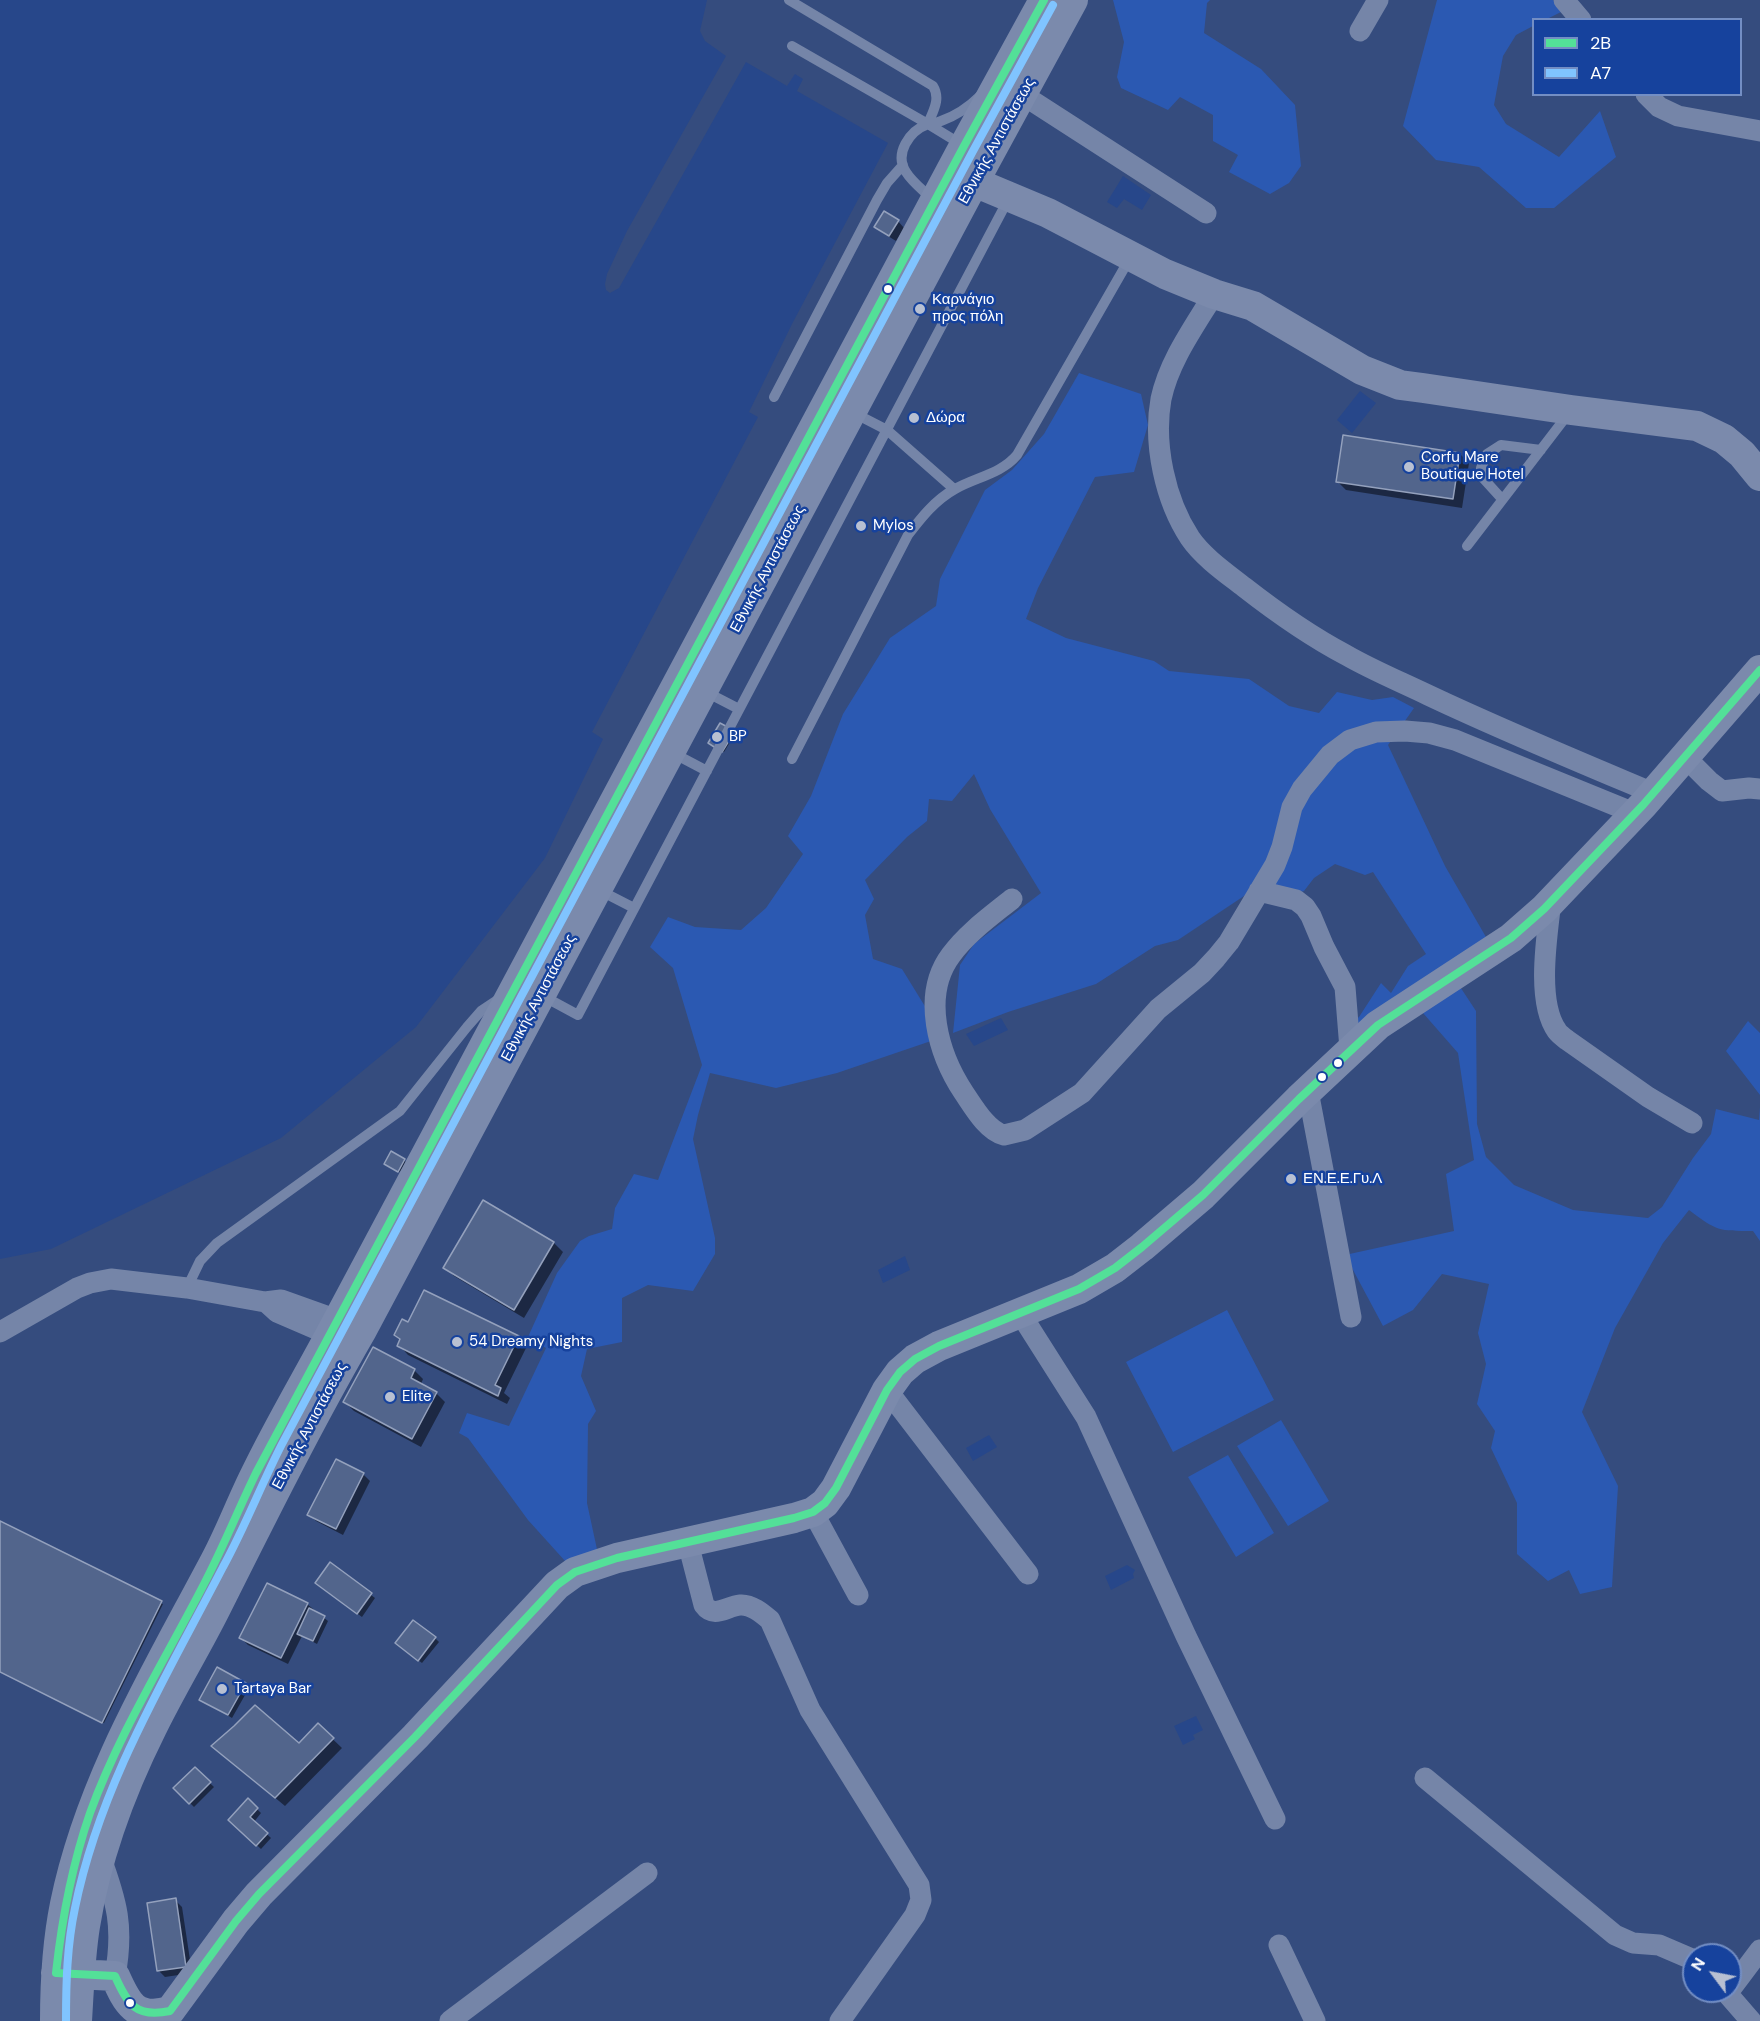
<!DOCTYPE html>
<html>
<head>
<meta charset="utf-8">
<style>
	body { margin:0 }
	#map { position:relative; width:1760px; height:2021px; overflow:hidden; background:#354c7e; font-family:"DM Sans",sans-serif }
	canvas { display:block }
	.legend { position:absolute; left:1532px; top:18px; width:210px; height:78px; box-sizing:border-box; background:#16429d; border:2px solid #738ec4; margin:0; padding:8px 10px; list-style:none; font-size:18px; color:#fff }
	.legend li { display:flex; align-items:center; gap:12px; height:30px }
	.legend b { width:30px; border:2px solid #738ec4 }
	.north { position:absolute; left:1682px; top:1943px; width:60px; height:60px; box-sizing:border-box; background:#16429d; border:2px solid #738ec4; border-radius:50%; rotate:302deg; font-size:16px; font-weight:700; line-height:24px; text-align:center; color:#fff }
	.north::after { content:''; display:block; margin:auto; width:21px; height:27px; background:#b8c0d2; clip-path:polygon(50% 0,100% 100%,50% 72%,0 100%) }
</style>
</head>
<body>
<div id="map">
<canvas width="1760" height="2021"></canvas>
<ul class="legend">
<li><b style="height:8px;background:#53e098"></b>2B</li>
<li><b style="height:8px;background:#80c4ff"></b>A7</li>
</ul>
<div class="north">N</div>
</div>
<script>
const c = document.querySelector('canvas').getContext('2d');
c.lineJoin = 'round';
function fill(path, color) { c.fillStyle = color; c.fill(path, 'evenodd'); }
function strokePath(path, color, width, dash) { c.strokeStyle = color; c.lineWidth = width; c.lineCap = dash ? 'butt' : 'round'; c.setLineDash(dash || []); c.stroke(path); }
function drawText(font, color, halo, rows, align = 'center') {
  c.font = font + ' "DM Sans",sans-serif'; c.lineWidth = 5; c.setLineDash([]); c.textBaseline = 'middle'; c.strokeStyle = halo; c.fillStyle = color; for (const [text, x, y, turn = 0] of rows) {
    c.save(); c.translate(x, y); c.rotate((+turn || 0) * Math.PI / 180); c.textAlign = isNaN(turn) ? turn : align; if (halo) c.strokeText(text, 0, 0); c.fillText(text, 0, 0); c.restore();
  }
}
fill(new Path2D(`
	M1113,0H1210L1207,3L1204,33L1261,69L1295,105L1301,166L1289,183L1270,194L1229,172L1238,155L1213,141V115L1180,97L1168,110L1121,88L1117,77L1124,42Z
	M1437,0H1553L1563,11L1547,19L1534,20L1533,26L1516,35L1503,56L1494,105L1506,124L1559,157L1600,111L1616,157L1554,208H1526L1479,167L1436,160L1403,126Z
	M1079,373L1141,394L1148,425L1134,472L1095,477L1038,588L1026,619L1066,638L1154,661L1169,671L1249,679L1289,706L1319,713L1337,692L1372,700L1393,697L1414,708L1388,745L1445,866L1490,944L1449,970L1476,1011L1477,1124L1486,1157L1514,1185L1573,1210L1648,1218L1662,1207L1693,1158L1711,1134L1716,1109L1759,1120L1760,1107V1241L1753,1231C1718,1231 1717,1231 1689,1210L1663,1243L1615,1328L1582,1412L1618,1486L1612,1587L1580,1594L1569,1570L1548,1581L1517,1554V1503L1491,1448L1495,1431L1477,1404L1486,1364L1478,1333L1489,1284L1442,1274L1413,1310L1383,1326L1345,1255L1454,1231L1446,1174L1474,1160L1458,1053L1423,1013L1369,1025L1352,1023L1359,1017L1381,983L1391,993L1408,966L1426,954L1373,872L1365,875L1335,864L1314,878L1304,891L1270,901L1250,892L1178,940L1155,946L1096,984L1008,1012L953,1033L960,965L974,944L1041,893L990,809L974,774L952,801L929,799L927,821L907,837L865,880L874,899L865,915L873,959L902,969L926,1008L934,1040L837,1073L776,1088L710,1073L698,1115L693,1139L715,1238V1254L693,1291L648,1285L622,1298V1342L587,1349L581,1376L596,1411L588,1424L587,1503L598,1554L575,1572L528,1520L468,1438L459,1433L467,1413L509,1426L546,1348L528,1337L557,1273L580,1241L589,1236L612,1229L615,1208L634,1174L658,1180L702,1065L673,968L650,947L668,917L695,927L741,930L766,908L803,854L788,836L811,796L843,714L890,638L936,606L940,579L985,490L1012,470L1044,434Z
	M1748,1021L1760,1033V1095L1726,1051Z
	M1227,1310L1274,1400L1173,1452L1126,1362Z
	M1281,1420L1329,1501L1288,1526L1237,1446Z
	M1228,1455L1274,1533L1236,1557L1188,1477Z`), '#2b59b2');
fill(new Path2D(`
	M0,0H707L700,31L705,41L726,56L627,231L607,274L605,284L606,290L610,293L619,288L746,62L787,86L795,74L803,79L797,91L888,143L792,324L749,412L758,417L592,732L603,739L545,858L416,1027L281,1138L51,1249L0,1259Z
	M1123,176L1151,195L1142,210L1124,199L1117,208L1107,202Z
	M1360,391L1376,403L1352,433L1337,420Z
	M1001,1018L1008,1030L974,1046L966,1034Z
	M905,1256L910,1270L883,1283L878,1270Z
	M989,1435L997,1447L973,1461L966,1448Z
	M1127,1565L1135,1570L1133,1574L1134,1578L1111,1590L1105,1576Z
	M1196,1716L1203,1730L1193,1735L1195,1739L1183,1745L1174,1726Z`), '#27478a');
fill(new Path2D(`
	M898,221L904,228L896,241L883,233L876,227Z
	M1460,454L1469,463L1462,508L1346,490L1337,481Z
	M734,733L735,734L724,752L712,744Z
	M404,1160L406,1162L400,1172L387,1165Z
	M484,1202L554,1243L563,1252L524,1318L454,1276L445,1267Z
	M409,1324L518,1337L527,1346L504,1393L510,1398L507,1404L408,1355L399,1345L401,1340L395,1335Z
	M414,1370L423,1379L421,1384L436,1393L445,1402L421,1447L354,1411L345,1402Z
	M337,1461L363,1474L370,1481L343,1535L316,1521L309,1514Z
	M0,1523L163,1604L104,1723L0,1672Z
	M330,1564L375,1598L362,1617L321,1587Z
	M307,1604L328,1621L317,1644L302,1636L288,1664L248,1645L241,1638Z
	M435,1638L439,1642L422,1663L401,1647Z
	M245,1684L249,1688L232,1718L201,1699Z
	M318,1725L342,1748L285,1806L213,1746L299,1745Z
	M195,1769L214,1787L194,1807L175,1788Z
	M248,1800L261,1813L254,1822L271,1838L261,1849L230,1820Z
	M175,1900L182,1907L192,1973L165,1977L159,1971Z`), '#0007');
const building = new Path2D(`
	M884,211L899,220L889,236L874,227Z
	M1343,435L1460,453L1453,499L1336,482Z
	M720,723L735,731L722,752L708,743Z
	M391,1151L405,1159L398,1172L384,1164Z
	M483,1200L554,1242L514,1310L443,1268Z
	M424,1290L519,1336L495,1385L501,1388L498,1396L397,1346L400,1339L394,1335L402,1319L408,1322Z
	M373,1347L415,1369L411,1378L437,1392L412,1439L343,1402Z
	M336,1459L364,1473L336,1529L307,1515Z
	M0,1521L162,1601L102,1723L0,1672Z
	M330,1562L372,1593L357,1614L315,1583Z
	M267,1583L308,1603L281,1658L239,1638Z
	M309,1608L325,1616L313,1641L297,1634Z
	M413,1620L436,1637L418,1661L395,1643Z
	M217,1667L246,1683L228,1715L199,1700Z
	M255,1705L299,1743L318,1723L334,1738L275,1798L211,1746L234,1726Z
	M195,1767L211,1782L189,1804L173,1788Z
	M248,1798L258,1808L250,1817L268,1833L256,1846L228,1820Z
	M176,1898L186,1967L157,1971L147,1903Z`);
fill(building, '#52658c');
strokePath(building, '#94a1bd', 1.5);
strokePath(new Path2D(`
	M789,0L933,86C941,99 933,111 928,124L964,146
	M792,46L928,124
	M932,199C924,191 912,182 906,172C894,154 909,131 928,124C932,123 937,123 941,121C955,116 970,106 980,96
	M774,397L877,200L887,183L903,165
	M854,413L887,430L954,489
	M1502,499L1482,477L1481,468L1487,454L1501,445L1541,450
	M1467,546L1569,413
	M706,692L739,709
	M671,752L707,771
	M792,759L908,535C921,518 935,500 955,489C976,477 1001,474 1017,455L1130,258
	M597,889L634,908
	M541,995L578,1015L1009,198
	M187,1288L200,1261L217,1243L400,1111L467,1027L481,1011L499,999`), '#7585a8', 10);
strokePath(new Path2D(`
	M1564,0L1581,20
	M1360,31L1378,0
	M1646,94L1659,107L1678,116L1760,131
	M1023,95L1206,213
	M1214,294C1194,327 1169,361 1161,399C1153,444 1165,500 1190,538C1203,557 1226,573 1244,587C1276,612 1310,636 1346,655C1372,670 1401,682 1428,695C1502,730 1577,761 1653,793
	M1684,756L1709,781L1722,791L1749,788L1760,789
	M1259,891L1296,900L1305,907L1311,916L1324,947L1345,987L1350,1049
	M1012,899C991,916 967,933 951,955C921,995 938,1054 964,1093C973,1106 987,1131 1004,1135L1025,1130L1082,1093L1158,1009L1202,973L1216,958L1229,942L1275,865L1282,847L1292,807L1302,789L1330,755L1350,740L1376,732L1405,731L1429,733L1455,740L1634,813
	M1551,901C1547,936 1536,1002 1557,1031C1559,1034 1563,1037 1567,1040L1648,1097L1692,1123
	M1308,1091L1351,1317
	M266,1302L277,1312L342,1340
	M1020,1313L1086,1417L1186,1636L1275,1819
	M0,1332L77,1288L90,1283L111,1279L187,1288L265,1302L281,1300L351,1325
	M887,1390L1028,1574
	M813,1512L858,1595
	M688,1543L704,1605C714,1619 727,1606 740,1605C751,1604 762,1613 770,1620L810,1710L919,1885L921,1900L915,1915L840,2021
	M1425,1778L1615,1935L1633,1943L1659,1945L1694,1960
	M100,1856C117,1902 124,1927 115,1976
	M1279,1945L1315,2021
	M1730,1990L1760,1950
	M1725,1991L1751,2021
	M450,2021L647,1873`), '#7585a8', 21);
strokePath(new Path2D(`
	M965,166L974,182L1048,213L1165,274L1214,294L1253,306L1362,370L1400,385L1423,388L1571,410L1697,426L1724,439L1742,454L1760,476
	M56,1973L115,1976C127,2003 135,2021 170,2011L236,1921L259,1894L415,1737L557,1585L575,1572L617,1558L794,1518L813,1512L825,1503L836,1488L887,1390L900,1372L915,1359L939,1346L1079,1289L1115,1268L1142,1247L1203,1195L1299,1099L1378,1025L1511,938L1544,909L1643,805L1760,670
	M55,2021C55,1982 57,1943 65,1904C90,1781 157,1671 215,1561C230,1533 241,1503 255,1475C278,1427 305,1382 330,1335L964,146L1044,0
	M77,2021C79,1989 80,1957 85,1926C96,1857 121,1790 152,1728C172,1687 196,1648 216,1608C263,1514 310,1420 362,1330L974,182L1073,0`), '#7b8aac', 30);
strokePath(new Path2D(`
	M1044,0L964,146L256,1473C238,1510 223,1548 204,1584C165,1660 119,1733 90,1813C72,1865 62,1918 56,1973L115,1976C128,2005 136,2018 170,2011L236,1921L259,1894L415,1737L557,1585L575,1572L617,1558L794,1518L813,1512L825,1503L836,1488L887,1390L900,1372L915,1359L939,1346L1079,1289L1115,1268L1142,1247L1203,1195L1299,1099L1378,1025L1511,938L1544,909L1643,805L1760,670`), '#53e098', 8);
strokePath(new Path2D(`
	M66,2021C66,1983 67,1945 75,1908C100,1785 166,1677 223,1567C245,1527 261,1485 282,1444L973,151L1053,5`), '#80c4ff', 8);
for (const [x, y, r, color] of [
	[888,289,5,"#fff"],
	[920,309,6,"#b8c0d2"],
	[914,418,6,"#b8c0d2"],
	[1409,467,6,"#b8c0d2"],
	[861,526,6,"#b8c0d2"],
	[717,737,6,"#b8c0d2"],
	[1338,1063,5,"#fff"],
	[1322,1077,5,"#fff"],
	[1291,1179,6,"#b8c0d2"],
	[457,1342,6,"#b8c0d2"],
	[390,1397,6,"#b8c0d2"],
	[222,1689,6,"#b8c0d2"],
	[130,2003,5,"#fff"]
]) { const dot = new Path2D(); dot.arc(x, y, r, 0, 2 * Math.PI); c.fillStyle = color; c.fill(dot); strokePath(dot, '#16429d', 2); }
drawText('15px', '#fff', '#16429d', [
	["Εθνικής Αντιστάσεως",997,141,-61],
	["Εθνικής Αντιστάσεως",768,569,-62],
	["Εθνικής Αντιστάσεως",539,998,-62],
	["Εθνικής Αντιστάσεως",310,1426,-62]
]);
drawText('15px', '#fff', '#16429d', [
	["Καρνάγιο",932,300],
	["προς πόλη",932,317],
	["Δώρα",926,418],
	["Corfu Mare",1421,458],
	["Boutique Hotel",1421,475],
	["Mylos",873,526],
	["BP",729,737],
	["ΕΝ.Ε.Ε.Γυ.Λ",1303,1179],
	["54 Dreamy Nights",469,1342],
	["Elite",402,1397],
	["Tartaya Bar",234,1689]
], 'left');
</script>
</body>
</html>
